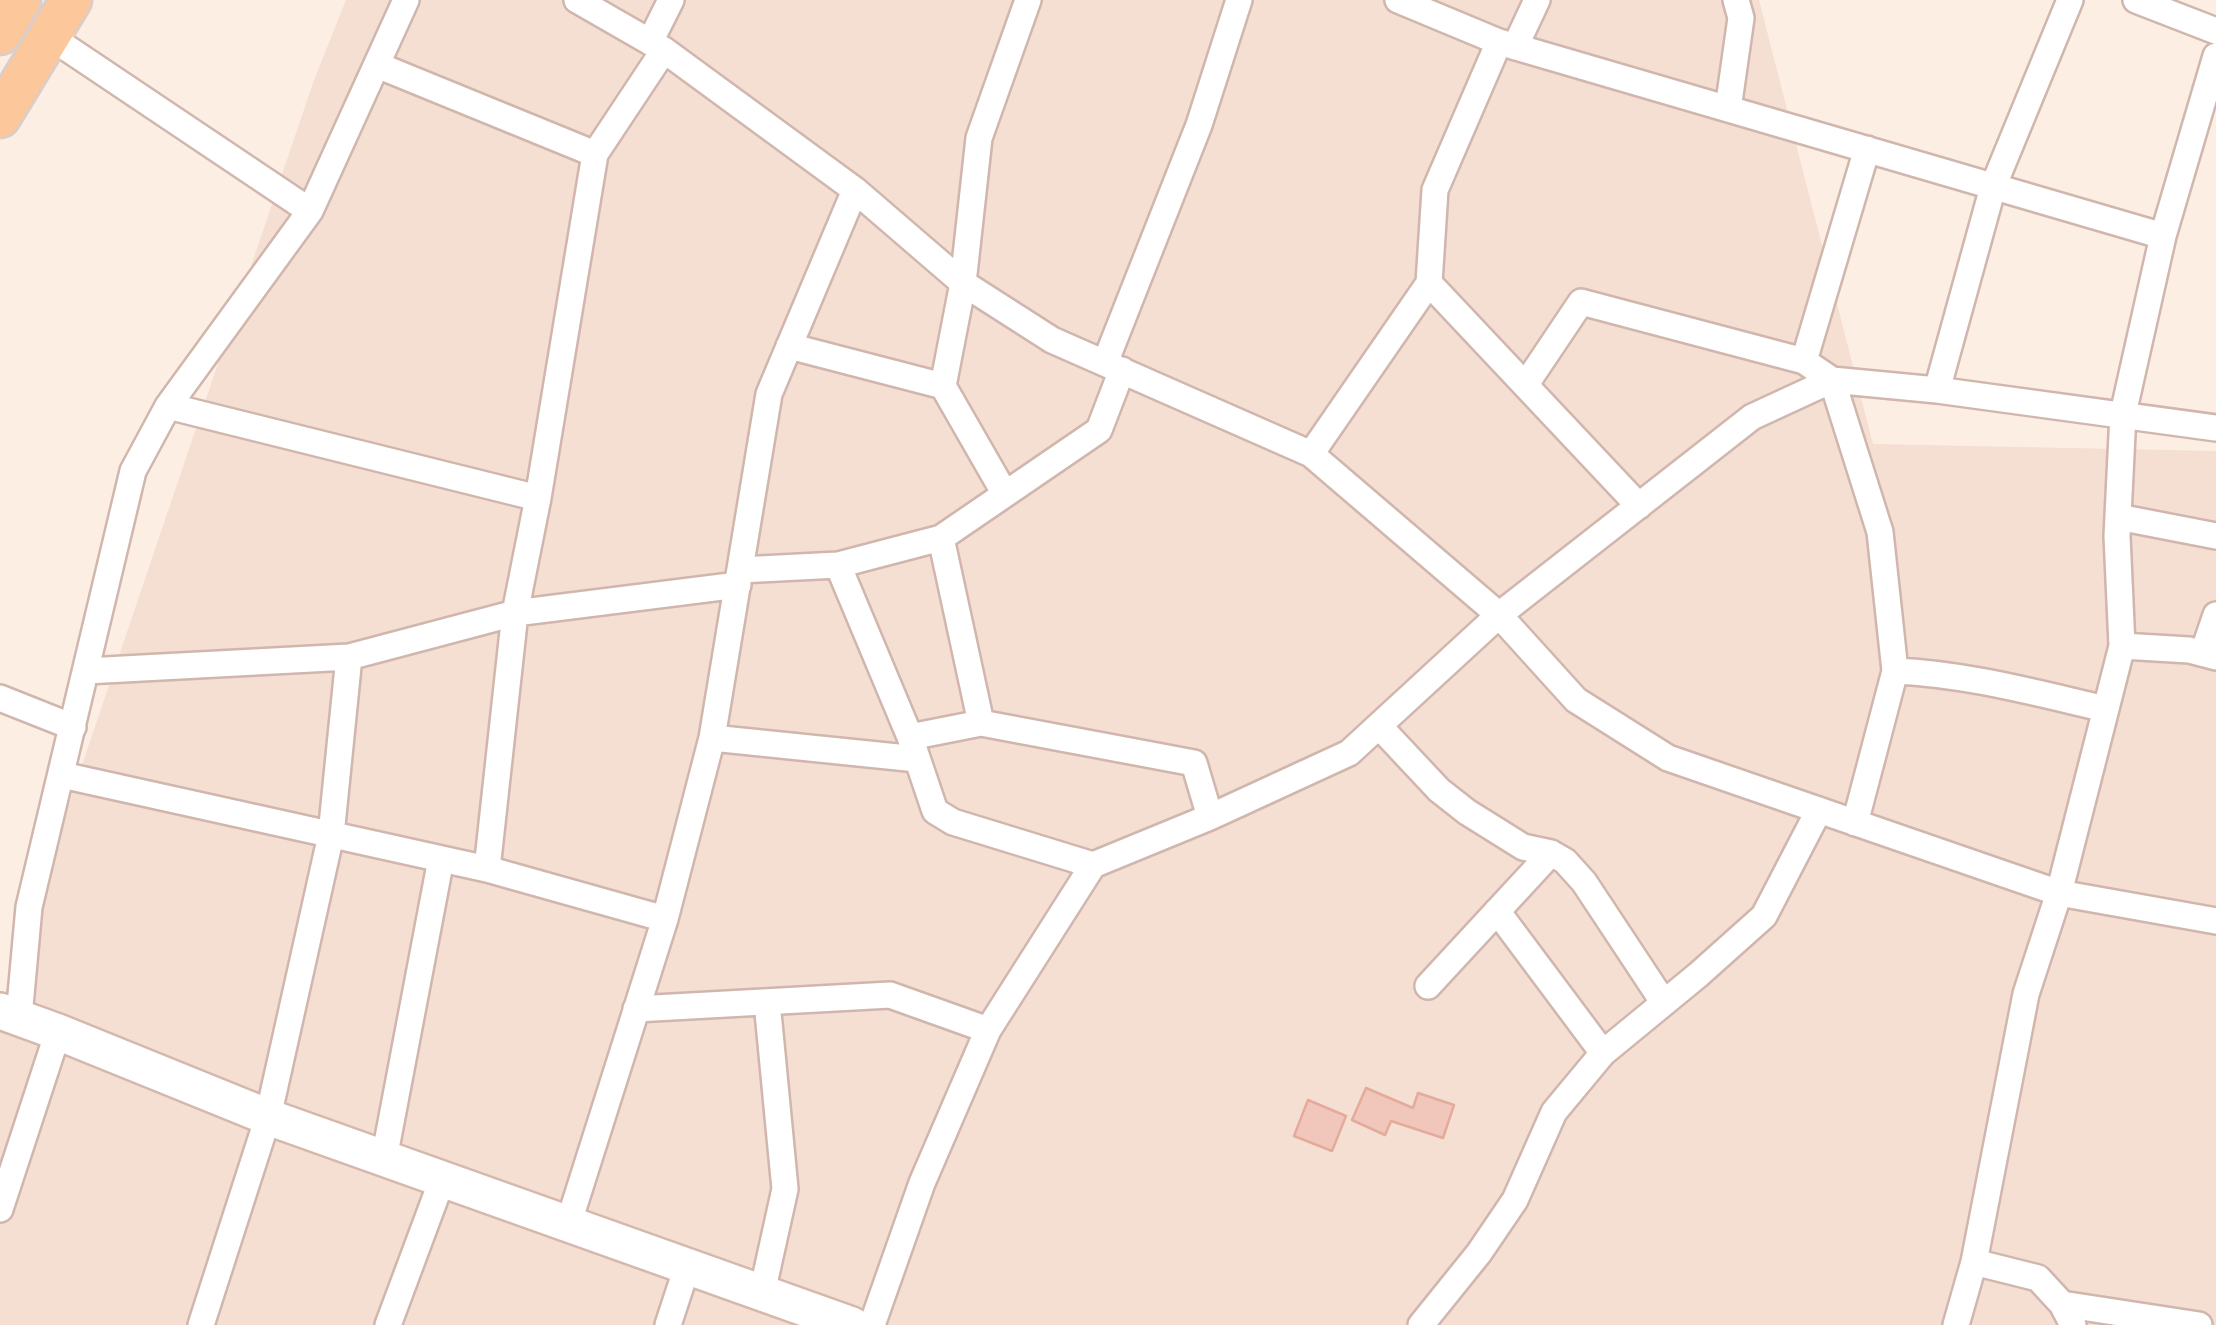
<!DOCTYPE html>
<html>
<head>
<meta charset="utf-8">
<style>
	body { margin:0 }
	canvas { display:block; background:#fceee3 }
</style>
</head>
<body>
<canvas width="2216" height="1325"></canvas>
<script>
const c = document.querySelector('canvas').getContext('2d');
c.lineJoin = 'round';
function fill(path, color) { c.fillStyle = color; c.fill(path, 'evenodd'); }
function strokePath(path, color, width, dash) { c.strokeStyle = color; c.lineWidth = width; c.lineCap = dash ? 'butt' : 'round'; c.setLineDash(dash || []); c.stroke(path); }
fill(new Path2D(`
	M346,0H1759L1873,444L2216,451V1325H0V1007L314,80Z`), '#f4dfd2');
const building = new Path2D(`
	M1366,1088L1413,1108L1418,1093L1454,1105L1443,1138L1391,1121L1385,1135L1352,1120Z
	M1308,1100L1346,1116L1332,1151L1294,1136Z`);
fill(building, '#f2c7bb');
strokePath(building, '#e4aa9b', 2.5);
const minor = new Path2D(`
	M577,0L664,50L855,190L963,283L1052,340L1311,454L1499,615L1576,700L1668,758L2059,893L2216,921
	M1398,0L1499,42L2163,236
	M2136,0L2216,31
	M49,36L310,211
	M650,42L671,0
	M1515,47L1537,0
	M377,65L595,154
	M1728,109L1741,18L1736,0
	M1429,283L1639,506
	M789,346L943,386
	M1804,361L1867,149
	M1105,363L1199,125L1239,0
	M1526,384L1581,302L1804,361L1832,380L1880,532L1895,671L1855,823
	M1937,390L1993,187L2070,0
	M168,406L538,498
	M1311,454L1429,283L1435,190L1499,42
	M1005,494L943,386L963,283L979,138L1028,0
	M2118,517L2216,536
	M941,538L981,723
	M838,565L910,737
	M740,570L838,565L941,538L1099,430L1122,370
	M2122,646L2189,650L2216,657
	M2203,653L2216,615
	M86,671L349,657L515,613L738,585
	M1895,671C1967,674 2036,693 2106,709
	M0,698L73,727
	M1379,726L1439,790L1467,812L1523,847L1551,853L1565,861L1584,882L1664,1003
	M712,738L917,759
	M62,775L487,869L665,919
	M1093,865L953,822L935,811L910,737L981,723L1194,763L1210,817
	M487,869L515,613L538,498L595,154L664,50
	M1497,911L1603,1053
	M1428,986L1551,853
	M636,1009L890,995L988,1030
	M19,1017L29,907L133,471L168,406L310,211L406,0
	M384,1159L441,859
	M0,1209L58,1032
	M568,1225L665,919L712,738L769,394L855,190
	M1974,1262L2038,1278L2062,1304L2073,1325
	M762,1293L785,1189L767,1002
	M2062,1304L2199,1325
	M201,1325L268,1117L331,835L349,657
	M388,1325L442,1180
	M668,1325L687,1267
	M872,1325L922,1183L988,1030L1093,865L1210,817L1349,753L1499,615L1752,417L1832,380L1937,390L2216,428
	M1421,1325L1479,1253L1515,1200L1554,1112L1603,1053L1698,975L1764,916L1819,810
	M1956,1325L1974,1262L2026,994L2059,893L2122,646L2117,536L2123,414L2163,236L2216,56`);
const secondary = new Path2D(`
	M0,1011L58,1032L268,1117L852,1325`);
const primary = new Path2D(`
	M0,34L20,0
	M0,117L71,0`);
strokePath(minor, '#d0b6ad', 30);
strokePath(secondary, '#d5b7ac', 40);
strokePath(primary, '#d8cecc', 45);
strokePath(minor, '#fff', 25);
strokePath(secondary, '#fff', 35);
strokePath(primary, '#fbc79b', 40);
</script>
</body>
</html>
